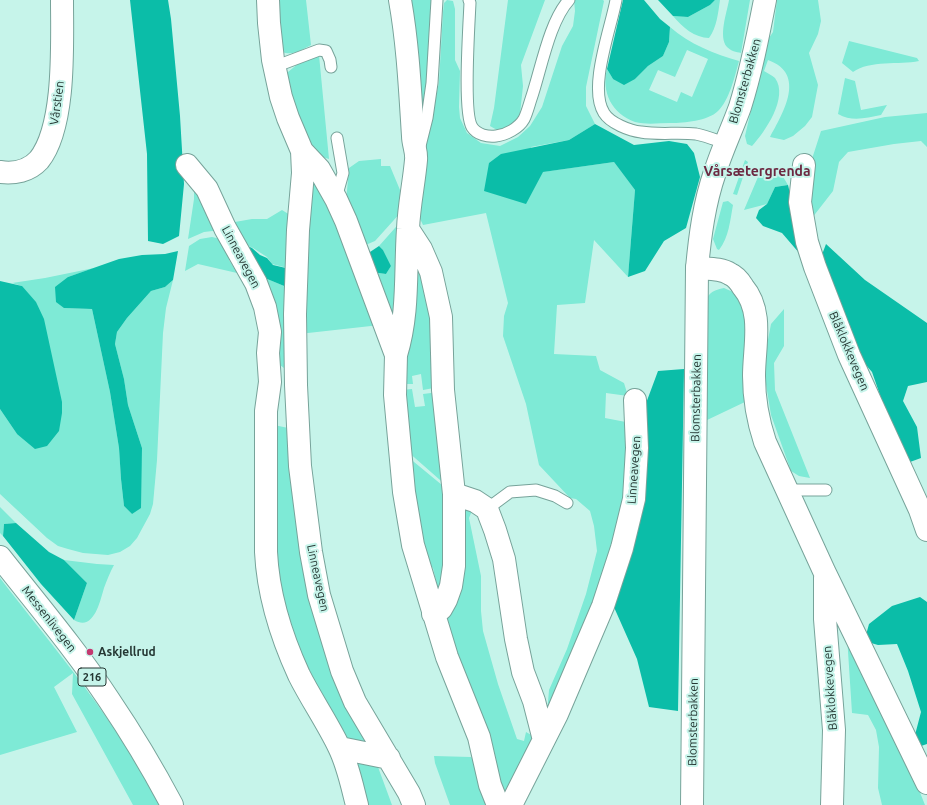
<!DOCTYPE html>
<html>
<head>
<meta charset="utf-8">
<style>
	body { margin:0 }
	canvas { display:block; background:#c6f4ea }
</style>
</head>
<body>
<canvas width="927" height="805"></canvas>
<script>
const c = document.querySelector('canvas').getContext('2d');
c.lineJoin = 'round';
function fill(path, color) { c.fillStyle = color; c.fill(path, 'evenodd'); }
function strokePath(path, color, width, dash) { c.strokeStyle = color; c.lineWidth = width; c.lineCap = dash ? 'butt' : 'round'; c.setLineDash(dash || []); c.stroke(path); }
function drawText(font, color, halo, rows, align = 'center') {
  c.font = font + ' Ubuntu,sans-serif'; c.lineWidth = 4; c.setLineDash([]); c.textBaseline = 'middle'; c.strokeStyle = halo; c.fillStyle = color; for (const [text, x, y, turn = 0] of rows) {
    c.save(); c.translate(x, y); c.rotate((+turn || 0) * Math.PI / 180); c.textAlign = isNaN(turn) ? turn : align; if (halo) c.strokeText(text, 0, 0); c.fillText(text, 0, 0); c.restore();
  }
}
fill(new Path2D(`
	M274,0H306L311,45C301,50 292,57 280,51Z
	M407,0H431L432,41L421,122Z
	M447,0L453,1L455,9V60L460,71L459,107L460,118L467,133L481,143L500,146L518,137L530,126L542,107L562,46L573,26L575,11L574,0H603L604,1L586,87V106L595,124L569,140L531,147L542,172L614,162L635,190L628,277L594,240L585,303L557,305L554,354L596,356L600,370L624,383L628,396L606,393L605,418L631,423V469L607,582L547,714L549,690L567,649L586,594L597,551L594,526L590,511L576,499L570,498L539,465L526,404L503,336L504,316L508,303L486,213L423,225L415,208L419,165L430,128L439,82L443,12L444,3Z
	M508,0H545L521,65L523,86L520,114L511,128L497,130L490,126L494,108Z
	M715,0H720C718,13 717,27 709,38C695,38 682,27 673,16L688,17L710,5Z
	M729,0H750L741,53C736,52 731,51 727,47C718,37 727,12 729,0Z
	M777,0H818L821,21L818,34L809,53L818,85L812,117L805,126L793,136L784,140L770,137C783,113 807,74 768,60L764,71C767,73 772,75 775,78C789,97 765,132 752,146L747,144L745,136L767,41L773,32Z
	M670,27C689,44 715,54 739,61C735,76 729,101 718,111C708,121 684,123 671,123C659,123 647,125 635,122C612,114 601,92 607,69L613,79H635L648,66L663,56L669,42ZM687,50L708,59L692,97L681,92L677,102L649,90L658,70L675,77Z
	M849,41L917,58L919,61C899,65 870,60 853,72L842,63Z
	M319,55L329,159L316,155L301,136L286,86L288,72L299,63Z
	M845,78L855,81L861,110L887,105L881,115C866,118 852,122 838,114Z
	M927,113V147L921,141L894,144L848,152L839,162L833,191L812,218L811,162L821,131L885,117Z
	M381,159V166H390L405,202L402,211L375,241L363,246L346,202L349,168L359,161Z
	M745,160L748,162L737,195L733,194Z
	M777,170L782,175L788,185L775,187L767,204L744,210L758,177L767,171Z
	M312,172L380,325L299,334Z
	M194,187L221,230L204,232L188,239L194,199Z
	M728,201L733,205C730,221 729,237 719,250L717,249L713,239L723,202Z
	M282,210L290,215L291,269L272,264L267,257L253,248L240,242L229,223L252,219H267Z
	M403,219L396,328L372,272L386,274L391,266L383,250L379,246Z
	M212,237L225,240L235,253L229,260L237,273L198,264L185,271L189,246L200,239Z
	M413,262L428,280L439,387L423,390L421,374L412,376L413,384H402Z
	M94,268L68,277L64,308L92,309L110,392L119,448L121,479L124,506L132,514L141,464L142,448L128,405L124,379L115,344L117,332L127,318L151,291L165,287L173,280L166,308L163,333L157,460L153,504L150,514L137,538L130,546L120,552L108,555L83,553L68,549L58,546L47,538L0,494V409L17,434L22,286L12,283L45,278Z
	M260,276L289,288L287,367L284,368L280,365Z
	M724,288L733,292L740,300L747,317V401L705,421V302C709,292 714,290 724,288Z
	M784,309V346L774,363L775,390L810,478L799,476L791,471L771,415L763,366L771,324Z
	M412,389L415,407L425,406L423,394L439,392L448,487L407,451L402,390Z
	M274,425L293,429L301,513L367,737L366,744L343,741L304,669L272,571Z
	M408,457L448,490L444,593L435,591L437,585L433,568L425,562Z
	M466,506L476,512L471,513L469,518L481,576V611L483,631L498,684L517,739L524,741L526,732L533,736L532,748L505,799L444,627L463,513Z
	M0,507L16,523L4,524L3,536L0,533Z
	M64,560L97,564L114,565C110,572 107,580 104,588C100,601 94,632 74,620L87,583Z
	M0,578C56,651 118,722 159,805H133L72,694L73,673L54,687L77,732L0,755Z
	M847,636L907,760L925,805H882L878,788L879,747L876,730L868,715L852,713Z
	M434,756L471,757L474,761L490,805H450L435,763Z
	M362,762L378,767L392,805H363L356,765Z`), '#7eead6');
fill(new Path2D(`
	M130,0H168L171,19L180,116L184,184L179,236L163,244L148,241L147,154Z
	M623,0H644L660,19L670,27L669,42L663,56L648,66L635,79L624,85L613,79L607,69Z
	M658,0H715L710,5L688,17L673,16Z
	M595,124L634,145L669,141L687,144L694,153L700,177L686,228L664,241L645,271L628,277L635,190L614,162L543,172L526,204L484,191L489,163L501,154L569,140Z
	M788,185L792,202L800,254L782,233L763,226L756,218L759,210L767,204L775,187Z
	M241,243L252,248L260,255L267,258L273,265L290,269L289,288L260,276Z
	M826,244L865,280L927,323V382L908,386L903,401L917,427L921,458L910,462L888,418L872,372L859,357L820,260Z
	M379,246L383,250L391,266L386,274L372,272L367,254Z
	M178,251L173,280L165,287L151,291L127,318L117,332L115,344L124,379L128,405L142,448L141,508L132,514L124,506L121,479L119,448L110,392L92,309L64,308L56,302L55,287L68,277L119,259L142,255L165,254Z
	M0,281L22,286L36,302L44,319L62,402V413L59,431L47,446L35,449L17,434L0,409Z
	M684,369L678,711L649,707L637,659L613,605L645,406L658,371Z
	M16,523L49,552L64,560L87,583L74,620L41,584L3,536L4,524Z
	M920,597L927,602V744L918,747L915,735L921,712L908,671L897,644L878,645L871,643L866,635L869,624L892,606Z`), '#0bbda8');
const service = new Path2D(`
	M469,0L470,3C469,25 463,113 472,127C477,135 488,137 496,136C506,135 519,128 524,119C527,113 529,105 531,99C541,70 549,22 569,0
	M616,0C611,28 588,88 604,113C610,123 630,131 641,132C659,135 678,132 696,134C706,136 716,140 725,143
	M274,67L319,50L326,51L330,60L331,67
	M420,146L427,118L432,83L437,0
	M336,198L343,173L337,138
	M787,490H826
	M487,509L510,492L536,490L555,496L567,503`);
const minor = new Path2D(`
	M268,0L269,23L273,60L281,97L288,118L302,151L303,173L298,230L295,314L296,385L300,466L311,552L319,595L342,671L355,702L409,793L414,805
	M302,151L319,169L336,199L346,221L396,355L395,395L404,492L413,545L447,657L479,737L490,785L496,800L501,805
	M187,165L207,189L225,228L256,283L265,307L270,332L268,353L270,382L266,411V552C268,593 282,638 299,675C311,699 327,722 339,747C348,765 352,786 357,805
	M804,165L800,202L807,242L815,267L849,355L920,510L927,530
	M0,172C14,174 29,171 39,160C66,126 62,43 62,0
	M408,229L421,249L431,272L441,317L443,390L454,494V566L451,586L446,600L441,609L433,614
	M697,268C708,269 721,268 730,274C735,276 740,282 743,287C764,312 754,346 754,376C754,399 758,421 765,442L824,571L927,783
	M396,355C409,313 405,272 408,229C409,205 414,183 416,160C417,152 413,144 413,136C410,90 408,45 400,0
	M454,494L475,501L487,509L495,530L504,559L516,639L523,672L534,701L544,740
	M825,578V619L834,730L832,805
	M340,748L389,758
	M511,805L557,714L603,606L622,548L634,499L637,448L635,400`);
const tertiary = new Path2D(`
	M692,805L697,268C700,236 704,204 715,172C722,150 732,129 740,107C751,72 758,36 765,0`);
const primary = new Path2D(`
	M0,557C37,604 76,650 109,700C132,734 153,769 172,805`);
strokePath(service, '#77a39a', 13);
strokePath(minor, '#77a39a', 24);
strokePath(tertiary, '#77a39a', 24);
strokePath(primary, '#77a39a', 24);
strokePath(service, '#fff', 11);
strokePath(minor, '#fff', 22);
strokePath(tertiary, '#fff', 22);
strokePath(primary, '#fff', 22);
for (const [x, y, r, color] of [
	[90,652,4,"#c43970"]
]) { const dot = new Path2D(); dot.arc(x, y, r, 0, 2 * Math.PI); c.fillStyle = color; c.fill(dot); strokePath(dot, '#c6f4ea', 1.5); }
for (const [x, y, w] of [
	[92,677,28]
]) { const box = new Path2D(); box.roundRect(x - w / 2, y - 9, w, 18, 3); c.fillStyle = '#c6f4ea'; c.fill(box); strokePath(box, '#253733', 1); }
drawText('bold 11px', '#253733', null, [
	["216",92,677]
]);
drawText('12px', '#253733', '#c6f4ea', [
	["Blomsterbakken",745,81,-74],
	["Vårstien",57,103,-82],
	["Linneavegen",241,257,62],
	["Blåklokkevegen",849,351,67],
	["Blomsterbakken",696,398,-89],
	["Linneavegen",634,470,-86],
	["Linneavegen",318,578,78],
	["Messenlivegen",49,619,52],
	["Blåklokkevegen",830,688,-94],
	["Blomsterbakken",693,722,-89]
]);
drawText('bold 12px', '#253733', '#c6f4ea', [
	["Askjellrud",98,652]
], 'left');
drawText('bold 14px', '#6c2841', '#c6f4ea', [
	["Vårsætergrenda",757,171]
]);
</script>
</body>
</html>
